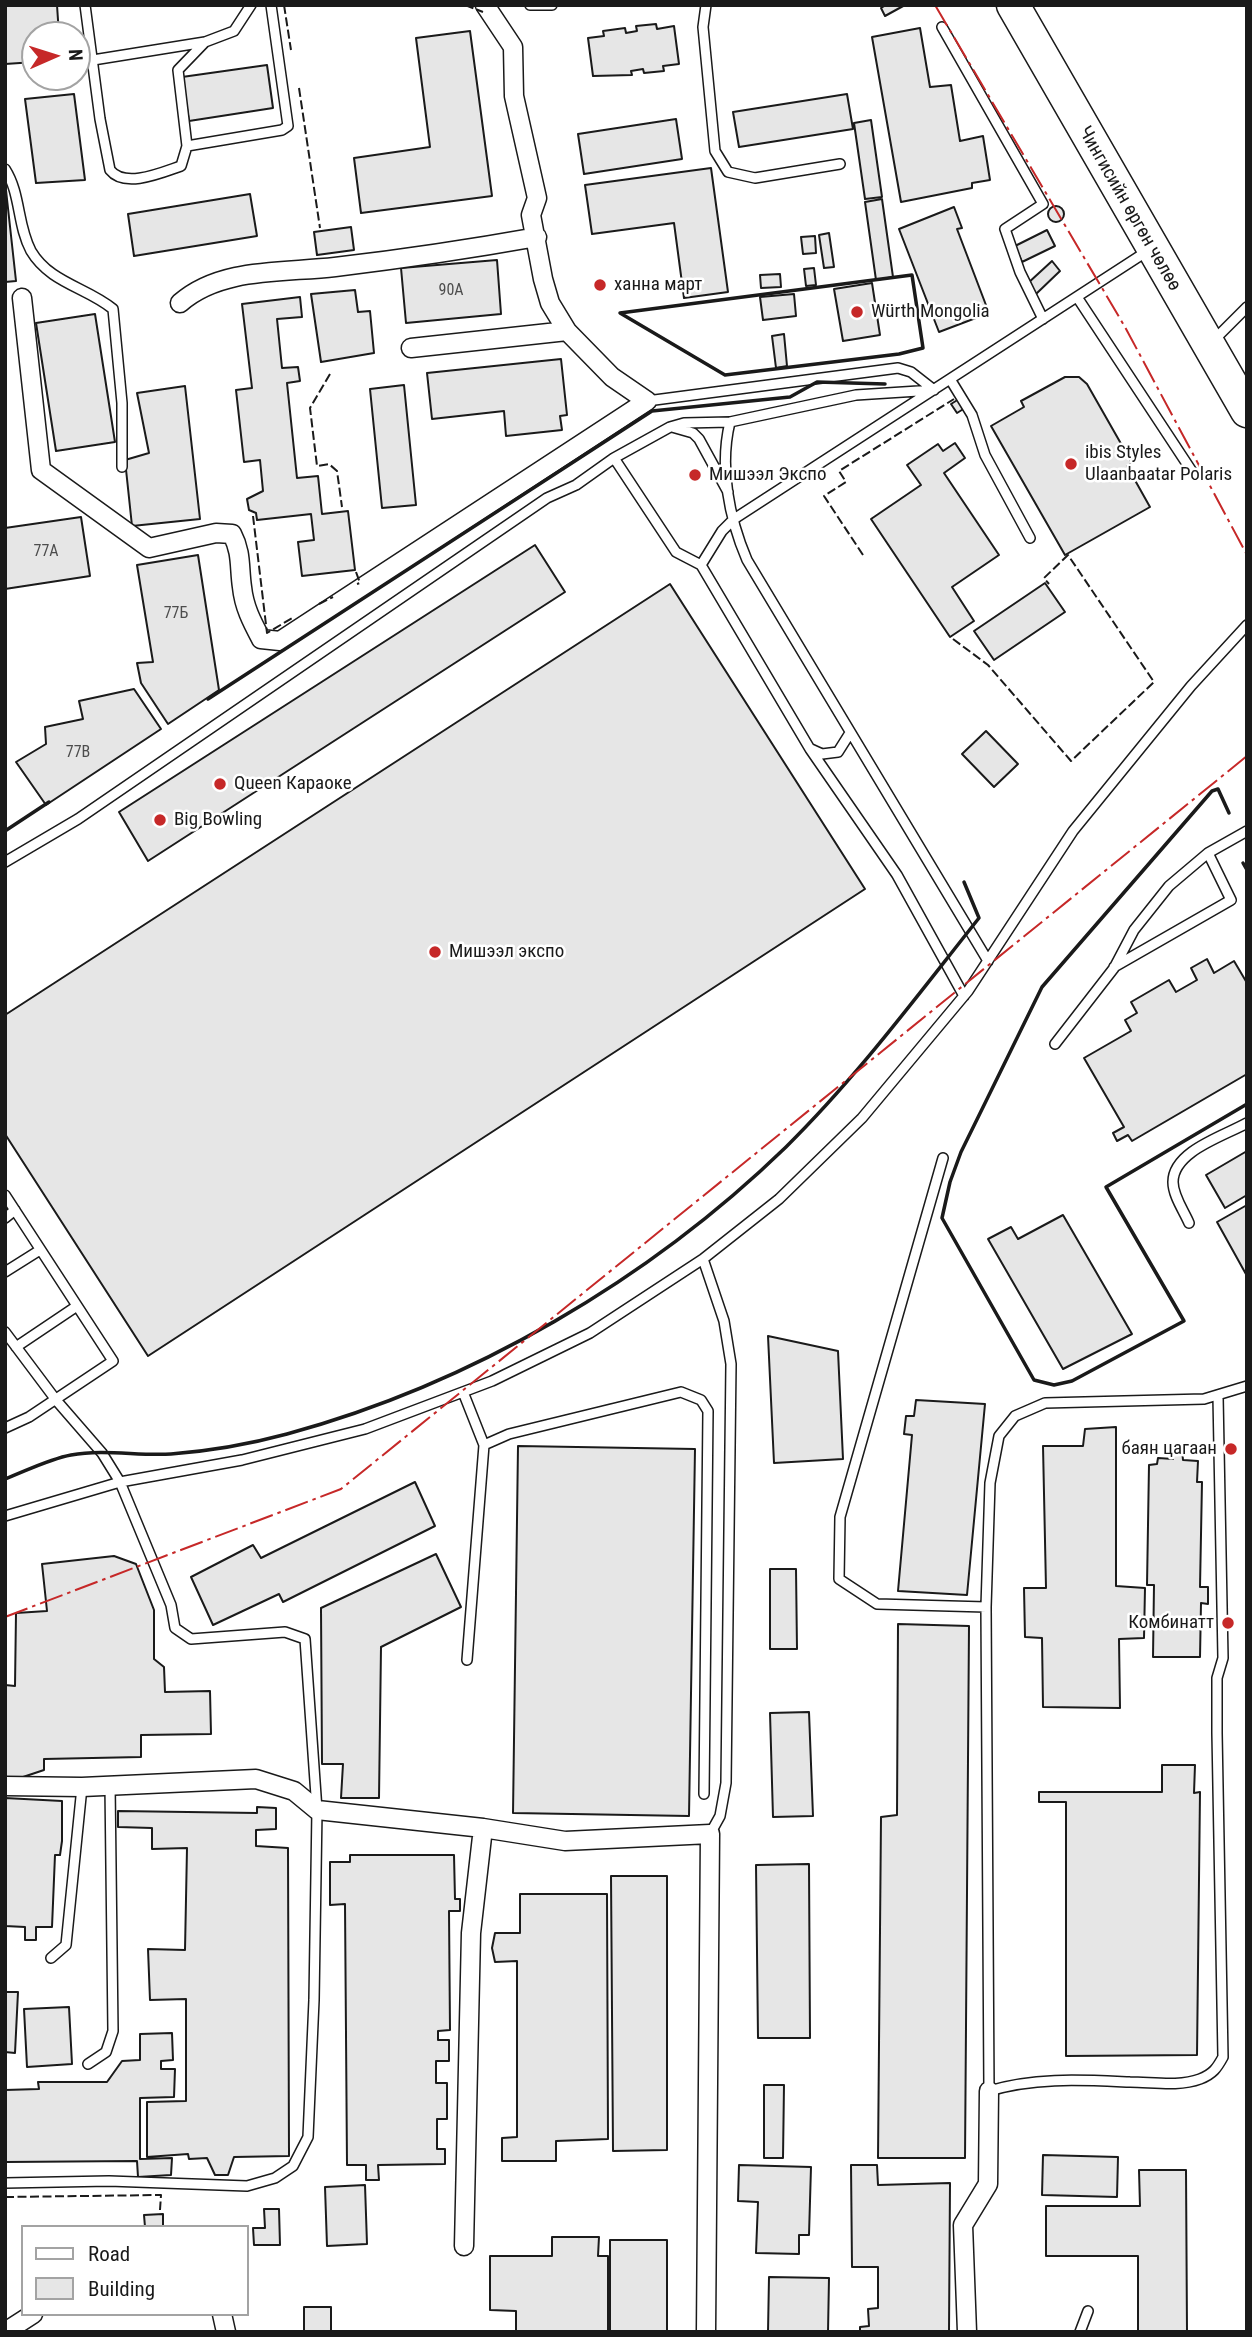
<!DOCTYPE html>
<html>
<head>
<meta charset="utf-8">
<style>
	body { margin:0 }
	#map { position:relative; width:1252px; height:2337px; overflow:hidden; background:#fff; font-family:"Roboto Condensed",sans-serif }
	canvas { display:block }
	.frame { position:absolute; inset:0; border:7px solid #1a1a1a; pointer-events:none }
	.legend { position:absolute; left:21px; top:2225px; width:228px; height:91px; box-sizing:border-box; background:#fff; border:2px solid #a3a3a3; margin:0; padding:9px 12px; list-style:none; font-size:21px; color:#1a1a1a }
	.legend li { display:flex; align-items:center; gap:14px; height:35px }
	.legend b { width:35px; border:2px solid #a3a3a3 }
	.north { position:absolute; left:21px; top:21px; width:70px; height:70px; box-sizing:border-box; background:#fff; border:2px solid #a3a3a3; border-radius:50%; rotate:87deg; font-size:19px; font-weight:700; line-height:28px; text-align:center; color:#1a1a1a }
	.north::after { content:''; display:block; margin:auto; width:24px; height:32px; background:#c62828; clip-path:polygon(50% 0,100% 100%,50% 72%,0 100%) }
</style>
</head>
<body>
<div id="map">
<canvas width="1252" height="2337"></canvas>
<div class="frame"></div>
<ul class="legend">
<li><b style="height:9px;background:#fff"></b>Road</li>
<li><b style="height:19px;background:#e6e6e6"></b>Building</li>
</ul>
<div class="north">N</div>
</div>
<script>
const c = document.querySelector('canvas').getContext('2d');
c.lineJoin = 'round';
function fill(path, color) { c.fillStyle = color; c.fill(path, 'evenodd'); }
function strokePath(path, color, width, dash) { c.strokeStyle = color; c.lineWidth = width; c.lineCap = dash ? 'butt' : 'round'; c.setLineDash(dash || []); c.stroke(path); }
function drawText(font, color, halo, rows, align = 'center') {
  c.font = font + ' "Roboto Condensed",sans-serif'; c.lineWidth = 5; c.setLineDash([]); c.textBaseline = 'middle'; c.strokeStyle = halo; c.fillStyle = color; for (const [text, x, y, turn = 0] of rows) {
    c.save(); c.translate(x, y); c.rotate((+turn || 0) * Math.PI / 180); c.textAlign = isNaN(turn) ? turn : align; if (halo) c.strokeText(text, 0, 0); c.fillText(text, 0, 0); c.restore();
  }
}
const building = new Path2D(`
	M57,5L59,35H35V62L5,64V6Z
	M886,5H905L885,16L881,8Z
	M656,24L657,29L674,26L679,64L663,66L664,71L644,73L643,69L631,71L632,75L593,76L588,38L604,36L603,31L625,28L626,33L637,31L636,26Z
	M920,28L930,87L951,85L960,141L983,136L990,180L972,183V188L901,202L872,37Z
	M470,31L492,196L361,213L354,158L430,147L416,38Z
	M267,65L273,108L189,121L182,77Z
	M74,94L85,180L36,183L25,99Z
	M847,94L853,129L739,147L733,112Z
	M676,119L682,159L584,174L578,134Z
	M871,120L882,197L865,199L854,123Z
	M711,168L728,292L684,298L674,223L592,234L585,185Z
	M5,181L16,281L5,282Z
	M250,194L257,236L134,256L128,214Z
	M882,199L893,277L876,280L865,202Z
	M1048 214a8 8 0 1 1 16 0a8 8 0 1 1-16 0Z
	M954,207L962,228L957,229L989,313L939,332L899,229Z
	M351,227L354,250L317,255L314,232Z
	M1047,230L1055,246L1022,262L1015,246Z
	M829,233L834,267L824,268L819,235Z
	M815,236L816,253L803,254L801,237Z
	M497,260L501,314L406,323L401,268Z
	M1052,261L1060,271L1036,294L1027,284Z
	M814,268L816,285L806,286L804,269Z
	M780,274L781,287L761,288L760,275Z
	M872,283L880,335L843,341L834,289Z
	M355,290L358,312L370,311L374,353L321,362L311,294Z
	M794,294L796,316L763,320L760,297Z
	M300,297L302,317L277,319L282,368L298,367L300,381L287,383L297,478L318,476L322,514L348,511L355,570L302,576L298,542L314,540L311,514L257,520L256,513L249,510L247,499L263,491L260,460L244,462L236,390L252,388L242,304Z
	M95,314L115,442L56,451L36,323Z
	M784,334L787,366L776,368L772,336Z
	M561,359L567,415L560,416L562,430L506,436L504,411L432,419L427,373Z
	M1065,377H1079L1087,384L1132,463L1127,466L1150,507L1065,555L991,426L1024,407L1021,401Z
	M404,385L416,505L382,508L370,389Z
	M185,386L200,519L132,526L125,460L149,453L137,393Z
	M959,399L965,408L957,413L951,404Z
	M955,443L965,458L944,473L999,555L952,587L974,621L950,637L871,519L921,485L907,465L938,444L943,451Z
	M81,517L90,576L5,589V528Z
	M535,545L565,592L148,861L119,812Z
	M198,555L219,690L168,724L141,683L137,663L153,662L137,565Z
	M1045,583L1065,612L994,660L974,631Z
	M670,584L865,889L148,1356L5,1134V1015Z
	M134,689L161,729L46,805L16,762L46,744L45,727L83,719L79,701Z
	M986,731L1018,764L994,787L962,754Z
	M1207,959L1214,973L1234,961L1247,983V1074L1132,1141L1128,1135L1117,1141L1113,1133L1124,1127L1084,1058L1131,1031L1125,1020L1137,1013L1131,1002L1169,980L1176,992L1197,980L1191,968Z
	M1247,1151V1195L1225,1208L1206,1175Z
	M1247,1205V1276L1217,1222Z
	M1063,1215L1132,1334L1063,1369L988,1239L1011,1227L1018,1239Z
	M768,1336L838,1351L843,1459L774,1463Z
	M916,1400L985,1404L967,1595L898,1591L912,1435L904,1434L906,1416H914Z
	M1116,1427V1586L1145,1588L1144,1638L1119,1639L1120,1708L1043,1707L1042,1638L1025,1637L1024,1588H1046L1043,1446H1083L1085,1429Z
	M518,1446L695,1449L689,1816L513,1813Z
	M1173,1448L1182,1450L1183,1460L1198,1461L1197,1482H1202L1200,1587H1208V1604L1201,1603L1200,1657H1153L1154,1585H1147L1149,1465L1157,1464L1158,1458L1173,1459Z
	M415,1482L435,1526L283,1602L279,1594L213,1625L191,1577L253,1545L261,1558Z
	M436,1554L461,1607L381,1647L379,1798H341L343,1764H322L321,1608Z
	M114,1556L136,1564L154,1610V1659L164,1667L165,1692L210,1691L211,1734L141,1735V1757L44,1759V1770L23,1777H5V1685L15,1686L16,1613L47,1611L42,1564Z
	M770,1569H796L797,1649H770Z
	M898,1624L969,1626L965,2158H878L881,1817L897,1815Z
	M809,1712L813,1816L773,1817L770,1713Z
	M1162,1765H1195L1194,1793L1200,1792L1197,2055L1066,2056V1802H1039V1792H1162Z
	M5,1798L62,1801V1841L60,1855H55L52,1927H36V1940H25V1927L5,1926Z
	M257,1807L276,1808V1829L256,1830V1846L288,1848L289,2156L234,2157L228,2175H215L207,2158L189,2159L188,2154L147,2157V2102L186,2101V1999L150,2000L148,1949L185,1950L187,1848L152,1849V1828L118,1827V1811L257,1813Z
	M350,1855H454L455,1899H460V1911H449L450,2030L438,2031V2040H449V2061H436V2083H447V2119H437V2149H445V2164L378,2165L379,2180H366V2165H347L345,1904L330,1905V1862H350Z
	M809,1864L810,2038H758L756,1865Z
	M611,1876H667V2150L613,2151Z
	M520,1894H607L608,2139L556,2141V2161H502V2138L517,2137V1961L495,1962L492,1948L495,1933H520Z
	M5,1992H18L15,2053L5,2052Z
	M69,2007L72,2064L27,2067L24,2009Z
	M172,2033L173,2060L161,2061V2069H175L174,2097L140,2098V2159L172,2158L171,2175L138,2177L137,2161L5,2162V2090L39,2089L38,2082H107L122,2061L140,2060V2034Z
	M764,2085H784L783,2158H764Z
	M1043,2155L1118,2157L1117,2197L1042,2195Z
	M739,2165L811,2167L809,2235H799V2254L756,2253L758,2202L738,2201Z
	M851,2165H877L878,2185L950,2183L949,2332H860V2327L869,2326L868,2309L878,2308V2267H852Z
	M1139,2170H1186L1187,2332H1138V2256H1046V2206H1140Z
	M365,2185L367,2244L327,2246L325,2187Z
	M264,2209H279L280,2245H254L253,2228H265Z
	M163,2214V2227H145L144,2215Z
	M552,2237H599L598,2256H608V2332H516V2311L490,2310V2256H552Z
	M610,2240H667V2332H610Z
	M769,2277L829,2278L828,2332H768Z
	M304,2307H331V2332H304Z`);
fill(building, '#e6e6e6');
strokePath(building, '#1a1a1a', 2);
const lane = new Path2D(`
	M85,5L100,119L110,170C125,189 163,172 181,166L187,146L178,70L205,42L234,31L251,5
	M530,5H552
	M706,5L703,27L715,151L728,172L755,178L840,164
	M942,27L1043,204L1005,229L1020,272L1043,319
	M93,60L205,42
	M187,146L282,130L288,126L271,5
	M5,169C21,194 17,225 31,251C50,283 86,287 113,309L122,403V467
	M1077,297L1193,473
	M1212,342L1247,307
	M950,379L972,415L985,455L1030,538
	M647,401L898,368L911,372L934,390
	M730,422C719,467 729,518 747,560L988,961
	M672,427L693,433L699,439L728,492
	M614,458L676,552L701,565L810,749L897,875L964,996
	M701,565L722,531L734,519L1149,250
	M811,749L822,754L838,752L850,733
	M5,862L78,819L547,498L576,485L614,458L670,427L684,423L730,422L856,395L934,390
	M1114,967L1231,900L1208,853
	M1055,1044L1114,968L1134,930L1169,886L1208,853L1247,831
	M943,1158L840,1517L839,1579L877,1604L986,1607
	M5,1195L113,1361L29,1417L5,1428
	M5,1218L15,1210
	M1189,1223C1184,1211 1173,1196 1173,1182C1173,1151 1224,1136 1247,1123
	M703,1259L724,1321L731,1364L726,1783L720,1816L710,1834
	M5,1272L40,1250
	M5,1332L56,1400L102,1453L120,1482L171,1605L175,1628L191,1639L285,1632L305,1639L317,1810L314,2000L308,2137L293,2166L275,2178L247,2186L109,2181L5,2183
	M16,1347L77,1306
	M463,1392L484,1445L509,1434L681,1392L701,1400L708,1411L704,1794
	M1218,1396L1223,1658L1217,1678V1733L1223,2057C1217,2068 1213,2074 1200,2079C1179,2087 1152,2082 1130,2082C1082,2080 1035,2077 989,2091L986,1607L990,1483L999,1436L1015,1416L1045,1403L1204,1399L1247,1386
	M5,1516L120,1482L242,1460L365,1429L492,1381L590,1333L703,1259L779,1199L862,1118L968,991L1073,831L1191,686L1247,625
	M467,1660L484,1445
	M51,1958L66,1945L82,1787
	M88,2064L106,2052L113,2031L110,1785
	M1080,2332L1088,2311`);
const street = new Path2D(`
	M22,298L41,470L149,548L216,533L232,534C242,553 239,567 242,587C244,607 252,622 261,639L280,641L647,401L612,377L567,331
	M180,303C221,267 284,273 335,267C402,259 470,249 537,237
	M411,348L567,331L550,303L543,279L531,215L537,198L514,96L513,47L485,5
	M5,1786L82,1787L256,1779L294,1791L317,1810L483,1828L565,1841L710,1834L706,2332
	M464,2246L471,1933L483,1828
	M222,2314L226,2332
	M5,2332L33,2314
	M967,2332L963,2225L988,2184L989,2091`);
const highway = new Path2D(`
	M1013,5L1247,411`);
strokePath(lane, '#1a1a1a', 12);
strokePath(street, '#1a1a1a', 21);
strokePath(highway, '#1a1a1a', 35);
strokePath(lane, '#fff', 9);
strokePath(street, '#fff', 18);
strokePath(highway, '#fff', 32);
strokePath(new Path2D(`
	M284,5L291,50
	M465,5L483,12
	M299,88L320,228
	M330,374L310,408L317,466L329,464L337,471L342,507
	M253,516L267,633L294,617
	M863,555L824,496L846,482L839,471L954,399
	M356,572L360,583L357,584
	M319,604L333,597
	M953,639L988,665L1071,761L1154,682L1068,555L1044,578L1049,584
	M5,2197L161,2195L160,2210`), '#1a1a1a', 2, [9, 3.5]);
strokePath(new Path2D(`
	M912,275L923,348L899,354L725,375L620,313Z
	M208,699L652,411L790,397L817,382L885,384
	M1229,813L1218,789L1212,791L1042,987L961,1152L950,1182L942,1218L1034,1380L1054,1385L1072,1381L1184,1321L1106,1187L1247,1104
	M5,831L49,802
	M1243,863L1247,870
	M5,1479C26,1471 49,1459 71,1455C104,1449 138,1456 171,1454C210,1451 250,1444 287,1434C471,1384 649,1280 786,1147C857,1077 917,996 979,918L964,882`), '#1a1a1a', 3.5);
strokePath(new Path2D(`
	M935,5L1125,327L1247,555
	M5,1617L341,1489L1247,756`), '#c62828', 2, [24, 5, 3.5, 5]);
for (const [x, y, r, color] of [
	[600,285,7,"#c62828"],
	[857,312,7,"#c62828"],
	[1071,464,7,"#c62828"],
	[695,475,7,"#c62828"],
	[220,784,7,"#c62828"],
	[160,820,7,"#c62828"],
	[435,952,7,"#c62828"],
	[1231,1449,7,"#c62828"],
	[1228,1623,7,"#c62828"]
]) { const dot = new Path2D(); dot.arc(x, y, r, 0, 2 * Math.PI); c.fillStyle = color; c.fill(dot); strokePath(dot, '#fff', 2.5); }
drawText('16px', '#4d4d4d', null, [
	["90А",451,291],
	["77А",46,552],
	["77Б",176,614],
	["77В",78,753]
]);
drawText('19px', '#1a1a1a', '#fff', [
	["Чингисийн өргөн чөлөө",1129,209,60]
]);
drawText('19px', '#1a1a1a', '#fff', [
	["ханна март",614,285],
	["Würth Mongolia",871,312],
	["ibis Styles",1085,453],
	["Ulaanbaatar Polaris",1085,475],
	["Мишээл Экспо",709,475],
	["Queen Караоке",234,784],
	["Big Bowling",174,820],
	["Мишээл экспо",449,952],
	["баян цагаан",1217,1449,"right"],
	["Комбинатт",1214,1623,"right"]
], 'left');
</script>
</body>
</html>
